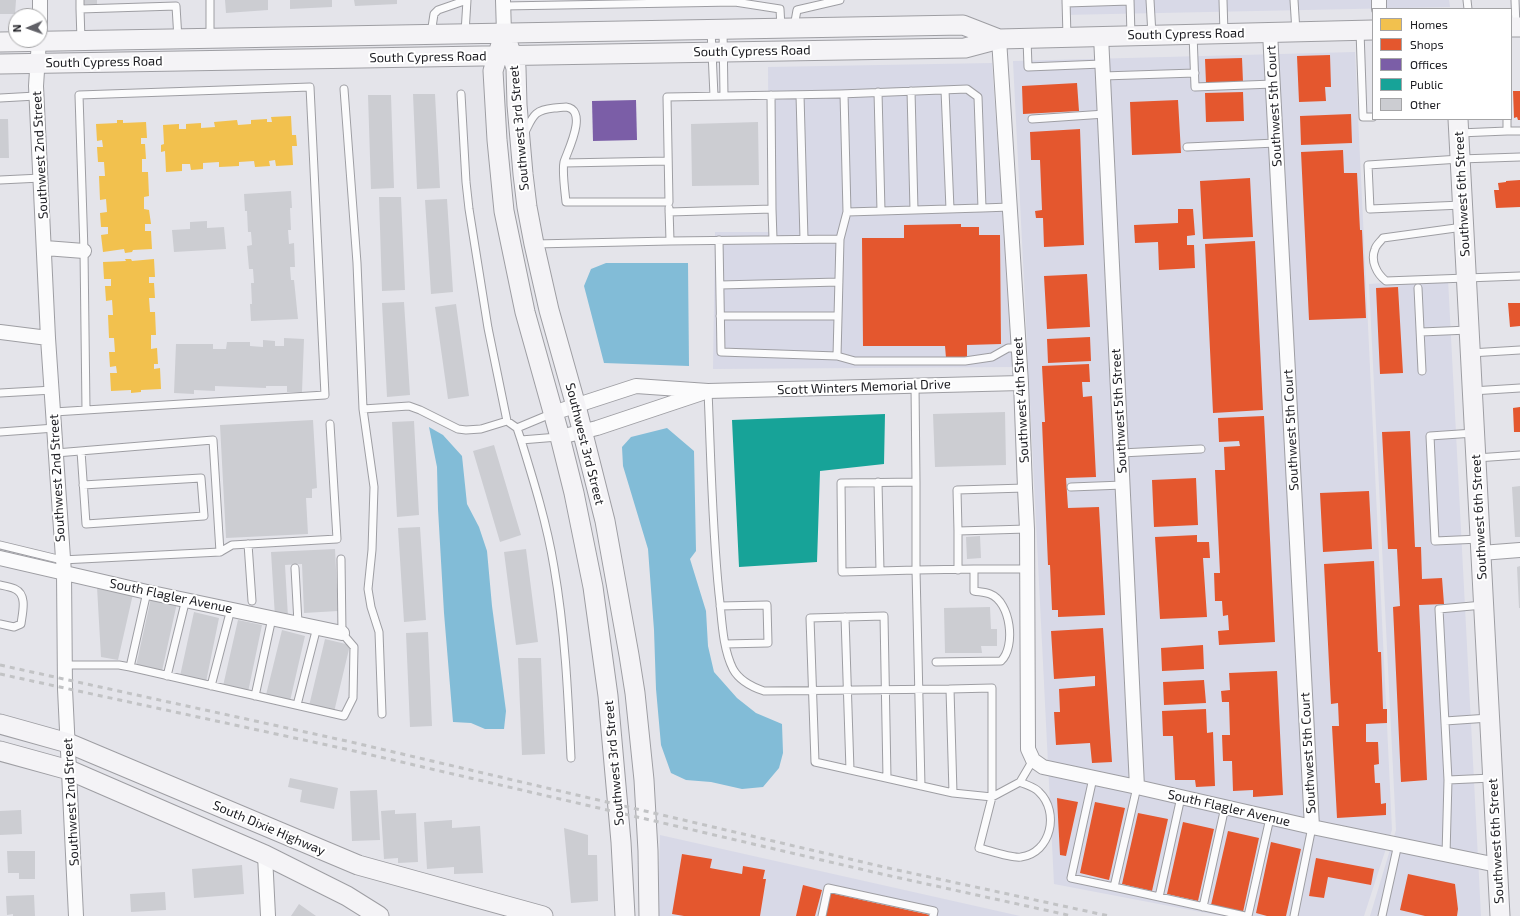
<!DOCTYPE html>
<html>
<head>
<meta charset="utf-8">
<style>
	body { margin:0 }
	#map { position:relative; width:1520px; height:916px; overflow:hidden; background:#e4e4ea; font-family:"Exo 2",sans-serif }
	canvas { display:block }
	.legend { position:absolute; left:1372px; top:8px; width:140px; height:112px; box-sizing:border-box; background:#fff; border:1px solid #a4a4a6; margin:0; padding:5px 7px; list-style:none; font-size:12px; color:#1b1b20 }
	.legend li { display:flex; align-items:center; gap:8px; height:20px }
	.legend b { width:20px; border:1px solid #a4a4a6 }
	.north { position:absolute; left:8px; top:8px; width:40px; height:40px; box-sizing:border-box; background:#fff; border:1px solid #a4a4a6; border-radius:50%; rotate:268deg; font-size:11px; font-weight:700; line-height:16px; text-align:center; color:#1b1b20 }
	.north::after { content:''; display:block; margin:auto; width:14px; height:18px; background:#616167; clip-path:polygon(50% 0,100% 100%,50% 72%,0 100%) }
</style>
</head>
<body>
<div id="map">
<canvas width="1520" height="916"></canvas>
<ul class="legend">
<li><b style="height:11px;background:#f2c14e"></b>Homes</li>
<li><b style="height:11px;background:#e4572e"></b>Shops</li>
<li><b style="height:11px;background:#7b5ea7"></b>Offices</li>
<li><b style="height:11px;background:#17a398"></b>Public</li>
<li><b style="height:11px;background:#cccdd2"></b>Other</li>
</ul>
<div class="north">N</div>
</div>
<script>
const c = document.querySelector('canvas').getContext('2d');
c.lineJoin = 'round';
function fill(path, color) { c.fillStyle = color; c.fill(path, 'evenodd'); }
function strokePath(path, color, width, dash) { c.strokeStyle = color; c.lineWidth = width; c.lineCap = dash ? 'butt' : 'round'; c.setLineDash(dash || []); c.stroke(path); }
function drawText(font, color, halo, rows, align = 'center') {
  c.font = font + ' "Exo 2",sans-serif'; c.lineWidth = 4; c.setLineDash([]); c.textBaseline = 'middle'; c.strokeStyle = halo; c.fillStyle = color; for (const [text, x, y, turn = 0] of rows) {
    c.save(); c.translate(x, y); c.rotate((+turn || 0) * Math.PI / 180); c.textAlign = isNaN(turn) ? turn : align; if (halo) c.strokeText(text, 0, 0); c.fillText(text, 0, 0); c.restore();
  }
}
fill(new Path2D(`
	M1063,0H1449L1450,7L1063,15Z
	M1355,52L1392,830L1364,916H1222L1054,884L1013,61Z
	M992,63L1013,367L713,369L715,232H769L768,67Z
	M1448,279L1481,916H1370L1396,830L1369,284Z
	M660,835L1020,916H658Z`), '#d8d9e7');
fill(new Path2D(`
	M606,263H688L689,366L604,363L584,286L591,269Z
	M429,427L443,435L462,456L467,504L479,527L487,551L492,606L506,711L504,729H485L471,723L453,722L444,613L438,509L437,467Z
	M667,428L694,451L696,551L690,559L706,611L708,646L714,672L737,698L756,713L782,724L783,753L779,768L763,787L742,789L711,782L686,780L671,773L661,745L656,689L654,630L648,549L623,466L622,447L631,437Z`), '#82bcd7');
fill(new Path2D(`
	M291,116L292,135H296L297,146H292L293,165L276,166L275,160L269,161L270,166L255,167L254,161L239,162V166L219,167V162L203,163V169L191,170L190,164H182V171L166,172L165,151L161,152V145L164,144L163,125L179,124V129H186V124L201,123V128L215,127L214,122L237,120L238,125L251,124V120L267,119V122H272L271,117Z
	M117,120H123V123L146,122L147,138H141V144H145L146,159H142V172H148L149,196L144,197V209L149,210L151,224H145V231H151L152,249L133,250L132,252L125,253L124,249L103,252L101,235L108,234V227H101L100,213L107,212L106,199L100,200L99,176H105L104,162H98L97,147H103L102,140L97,141L96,124L117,123Z
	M125,259H131L132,261L154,259L155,277H149V283H154L155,298H149L150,312H155L156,335H151V349L157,348L158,364H154V369L160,368L161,389L141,390V392L131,393V390L111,391L110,373H117L116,366L110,367L109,352H115L114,338H109L108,315H113L112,300L106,301L105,286H111V279H104L103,262L126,261Z`), '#f2c14e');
fill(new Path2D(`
	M1330,55L1331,87H1325L1326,101L1299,102L1297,56Z
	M1242,58L1243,82L1206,83L1205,59Z
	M1077,83L1079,111L1023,114L1022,86Z
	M1513,91H1520V120H1518L1517,117L1514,118Z
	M1243,92L1244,121L1206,122L1205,93Z
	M1178,100L1181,153L1132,155L1130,102Z
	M1351,114L1352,143L1301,145L1300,116Z
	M1080,129L1084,245L1044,247L1043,218H1036L1035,211L1042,210L1040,160H1031L1030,132Z
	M1343,150L1344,173H1357L1360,230H1362L1366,318L1309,320L1301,152Z
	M1250,178L1253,237L1203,239L1200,181Z
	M1520,180V207L1496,208L1494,190H1499L1498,183L1506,182V181Z
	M1178,209H1193L1195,235L1187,236V245H1194L1195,268L1159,270L1158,242L1135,243L1134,225L1178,223Z
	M961,224V227H979V235H1000L1001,344L967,345V358H946L945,346H863L862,238H904V225Z
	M1255,241L1263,410L1213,413L1205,244Z
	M1087,274L1090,327L1047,329L1044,276Z
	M1398,287L1403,373L1380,374L1376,288Z
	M1508,303H1520V326L1510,327Z
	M1090,337L1091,361L1048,363L1047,339Z
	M1089,364L1090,382H1082L1083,397L1092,396L1096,477L1066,478L1068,508L1099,507L1105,615L1058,617V610H1052L1050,565H1048L1042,422H1045L1042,366Z
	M1520,407V432H1514L1513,408Z
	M1264,416L1275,642L1219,645L1218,631L1229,630L1228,615L1223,616L1222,601H1215L1214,573H1220L1215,470H1225L1224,447L1240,446L1239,441L1219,442L1218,418Z
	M1410,431L1415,547H1421L1422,579L1442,578L1444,604L1419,605L1427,780L1401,782L1393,607L1400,606L1397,549H1388L1382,432Z
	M1196,478L1198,525L1154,527L1152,480Z
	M1369,491L1372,549L1323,552L1320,493Z
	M1197,535V542H1209L1210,558H1203L1207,617L1160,619L1155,537Z
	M1374,561L1378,652H1381L1383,709H1387V723L1366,724V742H1378L1379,764L1374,765L1375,783H1380L1381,804L1386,803V815L1337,818L1332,726H1339L1338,703L1331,704L1324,564Z
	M1103,628L1112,762L1092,763L1090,743L1056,745L1054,712H1060L1059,689L1095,686V676L1054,679L1051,631Z
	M1203,645L1204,669L1162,671L1161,648Z
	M1277,671L1283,795L1253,797V790L1233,791L1232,761H1223L1222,735H1230L1229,702H1222L1221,691L1230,690L1229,673Z
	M1204,680L1206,703L1164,705L1163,682Z
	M1206,709L1207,733L1213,732L1215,786L1196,787L1195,780H1175L1173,736H1163L1162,711Z
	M1057,798L1078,802L1066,856L1060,855Z
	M1095,802L1125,808L1109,880L1080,873Z
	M1138,813L1168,819L1152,891L1122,884Z
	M1183,822L1214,829L1198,901L1167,894Z
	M1228,831L1259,838L1243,912L1211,905Z
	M1271,842L1301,849L1286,916H1267L1256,913Z
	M682,854L712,859L710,868L742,874L743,866L765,870L763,879H766L760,916H684L672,914Z
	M1316,858L1374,869L1371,885L1328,877L1324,898L1309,896Z
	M1408,874L1455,884L1458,909L1457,916H1425L1400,910Z
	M803,885L822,890L815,916H796Z
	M830,893L930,915V916H825Z`), '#e4572e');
fill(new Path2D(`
	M636,100L637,140L593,141L592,101Z`), '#7b5ea7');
fill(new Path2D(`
	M885,414L884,464L820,471L817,562L739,567L732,420Z`), '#17a398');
fill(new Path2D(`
	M0,0H16L15,14H0Z
	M81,0H97V4H81Z
	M225,0H268V10L226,13Z
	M290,0H332V7L290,9Z
	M354,0H397V4L355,6Z
	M413,94H435L440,188L417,189Z
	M368,95H391L394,188L371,189Z
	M0,119H8L9,158H0Z
	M758,122L759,185L692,186L691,124Z
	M291,191L292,208H290L291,230H288L289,244L294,243L295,267H290L291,280H294L298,319L251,321L250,304H252L251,283H254L253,269H249L247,246L252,245L251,232H248L247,211H245L244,194Z
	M379,197H401L405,290L382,291Z
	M447,199L453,292L431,294L425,200Z
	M207,221V228L224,227L226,249L174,252L172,230L190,229V222Z
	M404,302L410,395L387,397L382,303Z
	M456,304L469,396L448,399L435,307Z
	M284,338L304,339L302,392H287V386H266V388L215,386V391L194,390V394L174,393L176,344H213V349H226L227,342H250V346L263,347V340L275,341V346H284Z
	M1005,412L1006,465L935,467L933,414Z
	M313,420L317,488L312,489V498H306L308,534L226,538L220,425Z
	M414,421L419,515L397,517L392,422Z
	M494,445L521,535L500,542L473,451Z
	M1520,486V537H1515L1512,487Z
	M420,527L426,620L404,622L398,528Z
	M980,536L981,558L967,559L966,537Z
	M335,549L338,611L304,613L302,564L285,565L288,617H275L271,552Z
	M526,549L538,642L516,645L504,552Z
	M1520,566V608H1519L1517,567Z
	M97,587L133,594L118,660L101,657Z
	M151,598L177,603L162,671L136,666Z
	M990,607L991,629H997V646H981L982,653H945L944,608Z
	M194,612L219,618L206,682L180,676Z
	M238,620L262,625L248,692L223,686Z
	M282,630L305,636L290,701L266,695Z
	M428,632L432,726L410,727L406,633Z
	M325,639L350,645L334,712L309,706Z
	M518,658H541L545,754L522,755Z
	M290,778L338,788L334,809L300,802L302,790L288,787Z
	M377,790L380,840L352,841L350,791Z
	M21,810L22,834L0,835V811Z
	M395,810V814L416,813L418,862L398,863V858L384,859L381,811Z
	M452,820V828L480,826L483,873L454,874V867L427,869L424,822Z
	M564,828L588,835V855H597L598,901L571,903Z
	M7,851H35V879H19V873H8Z
	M242,865L244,894L194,898L192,869Z
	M165,892L166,910L131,912L130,894Z
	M34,895L35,916H13V914L7,915L6,896Z
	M299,904L316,916H291Z`), '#cccdd2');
const lane = new Path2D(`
	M80,0V9
	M210,0V38
	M1066,0L1067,37
	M1130,0L1131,35
	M1150,0L1152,35
	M1223,0L1224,33
	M1294,0L1296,32
	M1467,0L1468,9
	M1515,0L1516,27
	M1066,3L1130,1
	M503,6L735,2L780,9L781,28
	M794,27L797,10L840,0
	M711,30L714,96
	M723,30L724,96
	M1360,31L1363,117H1373
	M431,34L434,14L438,10L467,0L465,33
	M1193,34L1195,87L1273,84
	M1027,39L1028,67L1102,64
	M81,40L80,9L176,6L178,39
	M1103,76L1195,73
	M310,87L325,395L86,410L84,251L79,95Z
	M344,89L357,263L363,409L409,406L420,410L458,429L466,430L481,429L507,421
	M945,90L950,209
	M911,91L914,210
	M878,92L881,211
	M461,94L466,182L469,209L488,328L507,421L517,428L521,440C534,482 547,524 554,567C565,630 568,694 571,758
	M800,95L804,239
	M0,98L36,96
	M1032,119L1105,114
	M1507,131H1520
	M1459,133L1507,131V119
	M524,134C533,117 533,110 554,108C558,108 562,107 566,107C589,110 567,152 564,162C562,171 565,192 566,202H669L667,97L840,94L967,89L978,97L982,208L847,212L844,94
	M1187,147L1276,143
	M564,163L668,161
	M0,180L41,178
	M1462,205L1370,209L1368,165L1460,159L1520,157
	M982,208L1010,207
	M772,209L773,239
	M669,212L772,209L771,95
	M1463,227L1383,238C1380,242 1376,245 1375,249C1370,261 1377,274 1386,281L1520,276
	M840,239L847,212
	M670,241L840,239L837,356L721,352L719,240
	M535,244L670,241L669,208
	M720,285L839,282
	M1418,288L1422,371
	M720,316H838
	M1421,332L1469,330
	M1470,353L1520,350
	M837,356L855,361H965L992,357L1008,348H1019
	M915,385L916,482
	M708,391C711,459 712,527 719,594C722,618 722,647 733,669C739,680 752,687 764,691L950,689L953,793
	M1472,391L1520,388
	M0,393L53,390
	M363,409L374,487L372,550L368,589L371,607L379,632L382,714
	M54,412L86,410
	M517,428L553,413
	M0,432L55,428
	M1474,433L1430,436L1435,541L1480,539
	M521,440L558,437
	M81,451L86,524L204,516L201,478L83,485
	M1121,453L1201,449
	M1476,458L1520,455
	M878,482L880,571
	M1071,487L1123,485
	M958,531L957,490L1025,488
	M248,544L252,601
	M0,545L62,560L220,552L213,440L56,453
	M220,552L232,545L337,539L330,424
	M295,568L298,623
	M974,569H1027
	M958,570V531L1027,529
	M0,585C5,586 11,587 15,589C28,595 22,614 21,624L14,627L0,624
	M720,606L767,605L768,643L725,644
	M845,617L850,770
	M65,665H119L130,667L344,716L353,698L354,647L342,633L341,559
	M130,667L147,592
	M167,676L186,599
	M211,686L231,609
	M950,689L992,688V797L979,848C988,850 1013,859 1021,857C1051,853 1060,812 1039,792C1035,787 1026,785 1020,782
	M255,696L272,618
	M297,705L317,627
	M1445,721L1489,718
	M887,778L884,616L810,618L815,762L953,793L992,797L1020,782L1033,760
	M1093,778L1071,878L1114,887
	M1448,780L1492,778
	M921,786L916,570L842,572L841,483L916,482V570L974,569V591C979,592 985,592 990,594C1011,602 1016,647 1001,661L936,662
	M1137,787L1114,887L1245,916
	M1446,855L1448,780L1439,609L1483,605
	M1159,897L1181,797
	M1203,907L1225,807
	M822,916L828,888L934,911L933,916
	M1248,916L1270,818
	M1294,916L1312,827
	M1382,916L1398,844`);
const street = new Path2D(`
	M40,0V33
	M503,0L504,33
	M1379,0V9
	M1270,32L1312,827
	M1101,36L1137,787
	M999,39L1021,383L1025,488L1027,529L1028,749L1033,760L1043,767L1137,787L1312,827L1497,865
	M39,40L36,86L48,338L64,573L65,689L76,916
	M45,248L84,251
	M0,332L48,338
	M553,413L636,386L708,391L1021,383
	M560,437L597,428L702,393
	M1481,553L1520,550
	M0,558L147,592L342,633
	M265,855L268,916`);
const secondary = new Path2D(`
	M1511,27H1520
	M0,42L963,25L999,39
	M501,44L493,71L497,140L504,211L525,312L560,437L574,493L593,587L608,696L621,842L625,916
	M508,44L516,68L517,105L523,174L527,207L534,244L549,310L576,406L605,521L629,655L635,693L644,780L648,851L649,916
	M0,64L965,48L999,39L1373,30
	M1458,119L1500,916
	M0,724L68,743L358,865L543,916
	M0,751L69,770L265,855L347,896L379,916`);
strokePath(lane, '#9e9ea3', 9);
strokePath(street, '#9e9ea3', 16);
strokePath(secondary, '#9e9ea3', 21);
strokePath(lane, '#fbfbfc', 7);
strokePath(street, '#fbfbfc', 14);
strokePath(secondary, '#f4f3f6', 19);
strokePath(new Path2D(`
	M0,665L351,742L888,868L1109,916
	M0,674L350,750L886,875L1072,916`), '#c2c3c5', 3, [5, 5]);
drawText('13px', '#1b1b20', '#fff', [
	["South Cypress Road",1186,34,-1],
	["South Cypress Road",752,51,-1],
	["South Cypress Road",428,57,-1],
	["South Cypress Road",104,62,-1],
	["Southwest 5th Court",1274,106,-93],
	["Southwest 3rd Street",519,128,-95],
	["Southwest 2nd Street",40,155,-93],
	["Southwest 6th Street",1462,194,-93],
	["Scott Winters Memorial Drive",864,387,-2],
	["Southwest 4th Street",1021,400,-93],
	["Southwest 5th Street",1119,411,-93],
	["Southwest 5th Court",1291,430,-93],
	["Southwest 3rd Street",585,444,76],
	["Southwest 2nd Street",57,478,-93],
	["Southwest 6th Street",1479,517,-93],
	["South Flagler Avenue",171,596,12],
	["Southwest 5th Court",1308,753,-93],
	["Southwest 3rd Street",614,763,-95],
	["Southwest 2nd Street",71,802,-93],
	["South Flagler Avenue",1229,808,13],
	["South Dixie Highway",269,828,23],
	["Southwest 6th Street",1496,841,-93]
]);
</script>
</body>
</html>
